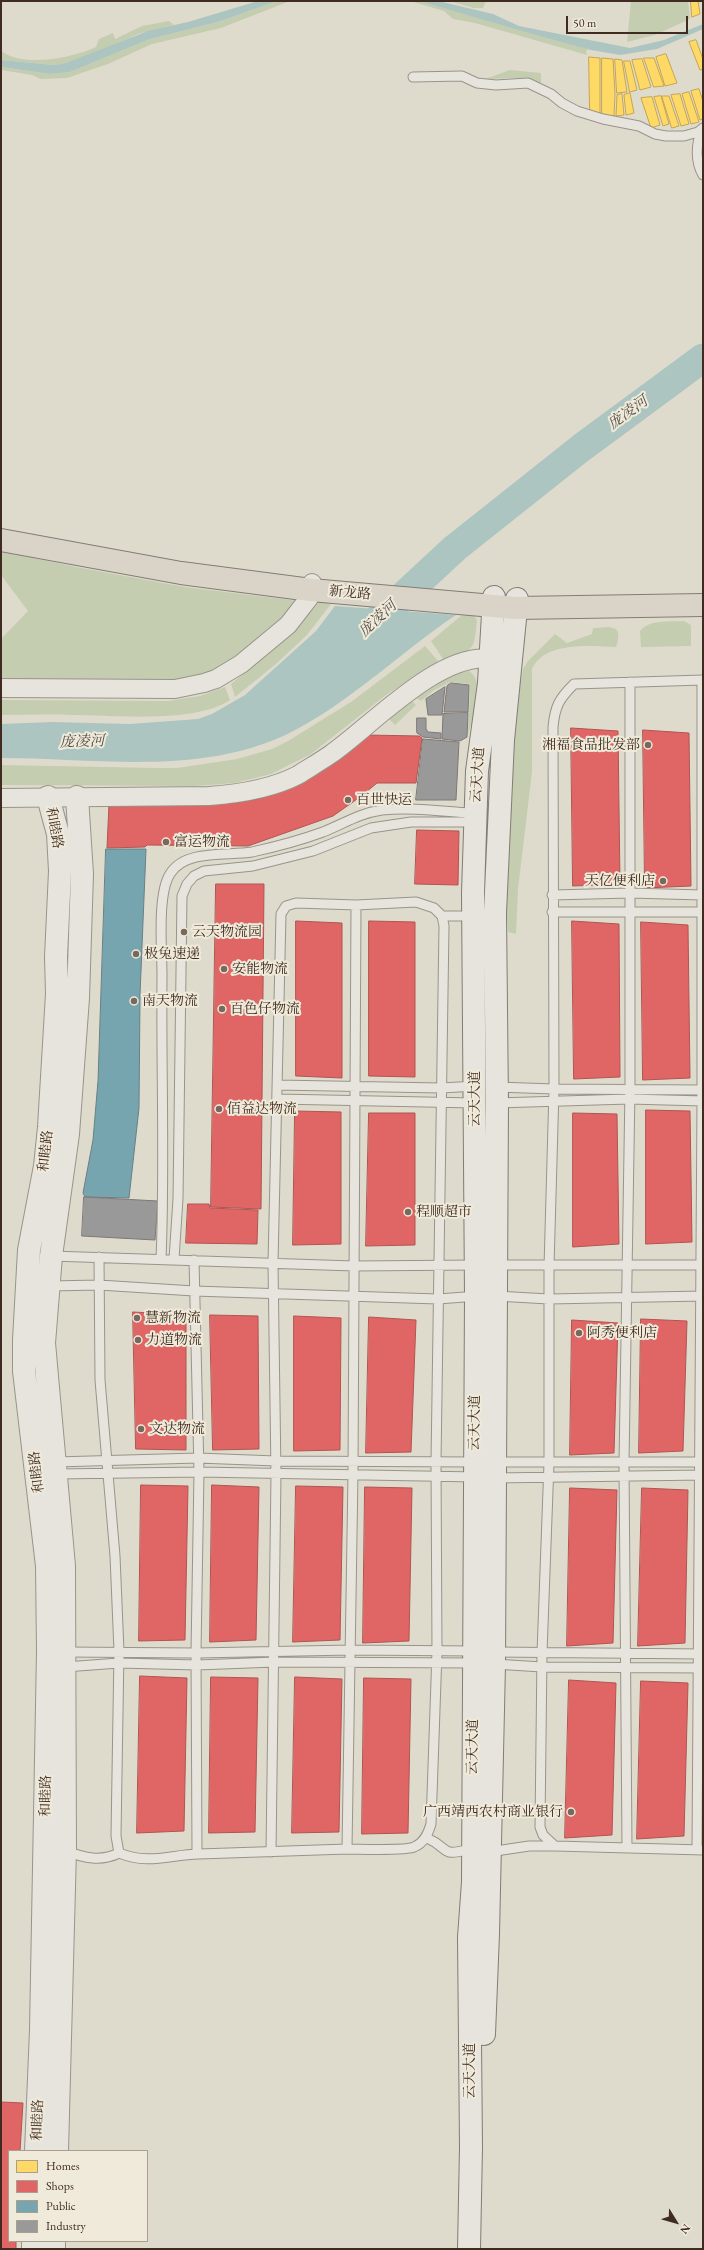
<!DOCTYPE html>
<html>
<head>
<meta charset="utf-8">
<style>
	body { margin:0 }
	#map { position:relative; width:704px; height:2250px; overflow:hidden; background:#dedbcd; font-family:"EB Garamond",serif }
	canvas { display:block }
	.frame { position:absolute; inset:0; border:2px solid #402b21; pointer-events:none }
	.legend { position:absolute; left:8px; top:2150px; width:140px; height:92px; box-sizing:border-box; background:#efead9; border:1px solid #a99e8f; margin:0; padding:5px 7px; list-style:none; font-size:12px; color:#402b21 }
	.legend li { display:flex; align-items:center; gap:8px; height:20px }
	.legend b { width:20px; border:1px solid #a99e8f }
	.north { position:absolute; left:656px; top:2202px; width:40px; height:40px; -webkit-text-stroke:3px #efead9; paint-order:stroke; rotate:127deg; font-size:11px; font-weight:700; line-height:16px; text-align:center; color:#402b21 }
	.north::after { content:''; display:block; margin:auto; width:14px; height:18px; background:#402b21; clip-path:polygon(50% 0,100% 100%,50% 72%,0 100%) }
	.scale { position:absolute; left:566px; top:16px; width:122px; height:18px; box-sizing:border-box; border:2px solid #402b21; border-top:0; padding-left:5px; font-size:12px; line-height:14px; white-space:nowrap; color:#402b21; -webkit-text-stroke:3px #efead9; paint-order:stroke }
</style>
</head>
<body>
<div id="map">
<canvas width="704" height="2250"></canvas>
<div class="frame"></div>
<ul class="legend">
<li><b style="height:11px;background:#ffd966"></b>Homes</li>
<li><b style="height:11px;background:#e06666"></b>Shops</li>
<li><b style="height:11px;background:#76a5af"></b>Public</li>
<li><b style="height:11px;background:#999"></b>Industry</li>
</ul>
<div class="north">N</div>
<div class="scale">50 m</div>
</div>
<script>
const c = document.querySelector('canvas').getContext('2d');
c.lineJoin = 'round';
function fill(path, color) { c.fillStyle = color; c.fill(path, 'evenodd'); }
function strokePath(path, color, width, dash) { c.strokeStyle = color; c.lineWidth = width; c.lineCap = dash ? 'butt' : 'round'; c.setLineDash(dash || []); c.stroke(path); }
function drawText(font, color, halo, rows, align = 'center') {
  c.font = font + ' "EB Garamond","Noto Serif SC",serif'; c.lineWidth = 4; c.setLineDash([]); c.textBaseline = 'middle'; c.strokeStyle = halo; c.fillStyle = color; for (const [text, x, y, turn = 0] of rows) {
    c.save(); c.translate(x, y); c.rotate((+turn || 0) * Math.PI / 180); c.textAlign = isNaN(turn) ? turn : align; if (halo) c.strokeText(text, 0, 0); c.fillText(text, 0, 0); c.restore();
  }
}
fill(new Path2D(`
	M277,1H290L221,28L152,44L108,64L67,78L41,79L32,75L1,70V67L50,74L70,72L150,39L218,22Z
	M410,1H419L588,49L586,52L587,55L475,23L453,19L444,11Z
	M449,1H489L485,3L483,8H474Z
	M631,1H688L690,19L655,35L627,42Z
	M169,21L174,25L138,34L101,51L66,63L56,65L1,60V51C24,68 72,58 96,47L99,39L113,33L115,39L142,26Z
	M510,70L541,73V84L519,78L485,79Z
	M1,551L76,567L185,587L299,601L251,648L219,669L186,681H1V639L28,611L1,575Z
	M319,602L331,604L307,635L276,664L235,697L231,684L297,629Z
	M462,615L474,616L477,620C474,654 473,649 443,659L431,641Z
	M684,621L691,625V646L641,647L640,631C649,619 671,622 684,621Z
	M609,627L616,629C620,634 618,641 616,647C591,646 544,641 532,669V772L518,889L516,934L508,932L505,888L514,743L520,686L523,669L528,661L555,634L567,643L592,634L593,628Z
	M425,646L438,661L386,695L311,754L271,774L235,783L195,786L1,785V765L158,768H177L237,759L272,749L288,741L351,702Z
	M468,670C488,683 473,716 468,735L470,684L450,682L433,691L421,701L415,697L448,676Z
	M225,687L230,700C194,724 114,715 71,715C48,714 24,715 1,715V700L168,701L200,696Z
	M411,700L416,705L395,725L387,717Z`), '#c5cdb0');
fill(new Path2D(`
	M258,1H277L218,22L150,39L70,72L50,74L1,67V60L55,65L66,63L148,31L188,22Z
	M419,1H438L493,14L519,26L630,48L664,40L703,24V29L657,49L620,55L591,50L536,35Z
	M335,606L456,615C402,651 356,697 299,728C208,778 100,758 1,758V724L53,722L130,724L198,719L212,714L245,695L316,631Z`), '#acc5c0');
const homes = new Path2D(`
	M691,1H698L700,14L692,17Z
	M696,40L703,59V69L700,70L689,42Z
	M666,54L677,83L665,86L656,57Z
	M589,57L600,58V114L590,111Z
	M602,58L613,59L615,94L614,116L602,115Z
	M644,58H654L664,86L654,87Z
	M615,59L622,60L627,92L617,93Z
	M642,59L651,87L640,90L632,60Z
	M624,61H630L637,90L630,92Z
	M699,89L703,101V119L700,120L691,91Z
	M689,92L699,122L691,124L682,94Z
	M630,93L634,113L626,115L624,95Z
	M622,94L624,115L616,116L617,95Z
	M680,94L689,124L681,126L671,95Z
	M661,96L669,124L663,126L654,97Z
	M662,96H669L679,126L672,128Z
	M652,97L660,125L651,128L641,98Z`);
fill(homes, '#ffd966');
strokePath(homes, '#c6a551', 1);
const shops = new Path2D(`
	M571,728L618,731L620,884L573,886Z
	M643,730L689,733L691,886L645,888Z
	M366,735L419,736L422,738L416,783H377L360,797L333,816L248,846L147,845L145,847L107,848L109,804L187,805L231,803L257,799L310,778L332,763Z
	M417,830L459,831L458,885L415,884Z
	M216,884H264L261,1209L211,1207Z
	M296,921L342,923V1078L296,1076Z
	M369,921L415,922V1077L369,1076Z
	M572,921L619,924L620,1077L574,1079Z
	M641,922L688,925L690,1078L643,1080Z
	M646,1110L690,1111L692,1242L646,1244Z
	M295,1111L341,1112V1244L293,1245Z
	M369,1113H415V1245L366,1246Z
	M573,1113L617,1114L619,1244L573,1247Z
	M188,1204H209L210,1208L258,1210L257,1244L186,1243Z
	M133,1312L186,1315V1450L136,1449Z
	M210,1315L258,1316L259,1449L213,1450Z
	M294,1316L341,1318L340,1450L294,1451Z
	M369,1317L416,1320L411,1452L366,1453Z
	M641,1319L687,1321L683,1451L639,1453Z
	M572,1320L618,1323L614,1453L570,1455Z
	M141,1485L188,1486L185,1640L139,1641Z
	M212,1485L259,1487L256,1640L210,1642Z
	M296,1486L343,1487L340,1640L293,1642Z
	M365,1487L412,1488L409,1641L363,1643Z
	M570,1488L617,1490L613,1643L567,1646Z
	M642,1488L688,1490L685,1643L638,1646Z
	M140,1676L187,1678L184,1831L137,1833Z
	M211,1677L258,1678L255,1832L209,1833Z
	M295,1677L342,1679L339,1832L292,1833Z
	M364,1678L411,1679L408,1833L362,1834Z
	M569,1680L616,1683L612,1835L565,1838Z
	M641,1681L688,1683L684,1836L637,1839Z
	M1,2102L23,2103L20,2151H9V2241H16V2249H1Z`);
fill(shops, '#e06666');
strokePath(shops, '#b05451', 1);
const public = new Path2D(`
	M106,849H146L140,995L139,1108L129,1198L85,1197L83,1193L93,1140L98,1081Z`);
fill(public, '#76a5af');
strokePath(public, '#668084', 1);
const industry = new Path2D(`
	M451,683L469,685L468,712H444L447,686Z
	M445,687L442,715H428L426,699Z
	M468,713L467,737L460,741L442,739L443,714Z
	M417,718H426V729L428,732L441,733V739L423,737L417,733Z
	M423,739L459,742L456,800H416Z
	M84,1197L158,1201L155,1240L82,1236Z`);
fill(industry, '#999');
strokePath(industry, '#7e7875', 1);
strokePath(new Path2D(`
	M358,638L455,548L581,448L703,358`), '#acc5c0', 29);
const service = new Path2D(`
	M413,77L462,76L477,83L496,85L528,83L551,94L562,103L577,111L603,119L639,126L655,134L666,136H684L698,132L703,128
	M702,129C696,144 695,161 703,175
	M703,680L574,684C559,699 555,706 553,727L554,1089L549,1267V1463L542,1653L540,1827L543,1835L555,1846L703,1850
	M552,895L630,893L703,895
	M552,912H703
	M442,916H473
	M277,1085L441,1088L476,1086
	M496,1087L554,1089L703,1090
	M277,1099L475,1103
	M496,1103L629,1099L703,1101
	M51,1256L354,1266L476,1265
	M99,1257L100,1380L115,1556L119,1651L116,1836L119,1853C149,1865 168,1855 199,1854C248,1852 298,1851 347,1849C359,1849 406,1851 414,1847C424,1843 428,1834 431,1824L437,1652L436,1462L444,926L442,916L434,908L416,902L356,905L296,903L286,906L281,914L273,1263L276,1474L271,1852
	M161,1259C165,1165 161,1070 162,975C162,950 157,894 170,874C185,849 227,856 252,852C275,847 301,840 323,832C343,824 360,813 382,810C411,807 440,811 470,813L476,811
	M174,1259L178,1199L182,896L187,884L194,876L204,871L253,866L313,851L371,828L411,822H475
	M194,1260L199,1472L196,1653L197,1854
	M496,1265H703
	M49,1286L99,1285L194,1291L438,1299L478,1296
	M496,1296L549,1299L703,1296
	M55,1462L198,1458L276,1461L476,1462
	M494,1462H703
	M56,1474L199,1472L477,1477
	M495,1478L703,1475
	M65,1652L196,1653L351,1650L476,1651
	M494,1652L703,1654
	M494,1664L542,1667L703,1668
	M65,1667L119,1663L197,1665L275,1662L475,1663
	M427,1838C452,1849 437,1857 472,1849
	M627,1848L624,1463L630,1088V682
	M347,1849L353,1473L356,905
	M697,1850L702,1101V680
	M66,1851C84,1858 101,1862 119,1853
	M489,1852L529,1846H555`);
const minor = new Path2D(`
	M1,688L175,689L204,683L216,679L241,664L288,625L309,598L312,583
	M1,798L209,796C237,794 273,788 298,775C309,768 321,761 331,754C370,727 439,652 490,659`);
const tertiary = new Path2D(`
	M36,2151L41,2030L48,1651L47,1566L24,1371V1340L29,1250L45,1166L49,1127L57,994L56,957L60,871L58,834L48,797
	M57,2151L65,1850L64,1566L44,1343L51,1256L68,1134L78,998L82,874L77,797
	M33,2249V2241
	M54,2249V2241`);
const secondary = new Path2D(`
	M484,2034L488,1934L494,1664L497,1103L495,913L503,740L517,599
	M469,2249L471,2147L469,1937L473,1882L476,1296L473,893L477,771L489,683L494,597`);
const primary = new Path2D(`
	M1,540L181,573L311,590L516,608L703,605`);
strokePath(service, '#99948a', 11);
strokePath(minor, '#99948a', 20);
strokePath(tertiary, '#99948a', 24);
strokePath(secondary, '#827c74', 24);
strokePath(primary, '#827c74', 24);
strokePath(service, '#e6e4dd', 9);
strokePath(minor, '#e6e4dd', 18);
strokePath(tertiary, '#e6e4dd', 22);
strokePath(secondary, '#e6e4dd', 22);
strokePath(primary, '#dad4c8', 22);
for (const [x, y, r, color] of [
	[648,745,4,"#77695d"],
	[348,800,4,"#77695d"],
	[166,842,4,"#77695d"],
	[663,881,4,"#77695d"],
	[184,932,4,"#77695d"],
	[136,954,4,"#77695d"],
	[224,969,4,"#77695d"],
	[134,1001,4,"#77695d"],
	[222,1009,4,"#77695d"],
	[219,1109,4,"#77695d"],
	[408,1212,4,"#77695d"],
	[137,1318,4,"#77695d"],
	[579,1333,4,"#77695d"],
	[138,1340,4,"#77695d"],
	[141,1429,4,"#77695d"],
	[571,1812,4,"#77695d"]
]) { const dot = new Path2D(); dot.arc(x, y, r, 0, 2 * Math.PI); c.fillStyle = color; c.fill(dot); strokePath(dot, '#efead9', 1.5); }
drawText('14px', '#402b21', '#efead9', [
	["新龙路",350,593,5],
	["云天大道",478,775,-86],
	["和睦路",54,828,80],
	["云天大道",475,1099,-90],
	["和睦路",46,1151,-83],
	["云天大道",475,1423,-89],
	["和睦路",37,1472,-97],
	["云天大道",473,1747,-89],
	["和睦路",46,1796,-89],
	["云天大道",470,2071,-90],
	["和睦路",38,2120,-88]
]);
drawText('14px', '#402b21', '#efead9', [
	["湘福食品批发部",640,745,"right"],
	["百世快运",356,800],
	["富运物流",174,842],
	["天亿便利店",655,881,"right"],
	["云天物流园",192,932],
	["极兔速递",144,954],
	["安能物流",232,969],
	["南天物流",142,1001],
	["百色仔物流",230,1009],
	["佰益达物流",227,1109],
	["程顺超市",416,1212],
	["慧新物流",145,1318],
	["阿秀便利店",587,1333],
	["力道物流",146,1340],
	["文达物流",149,1429],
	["广西靖西农村商业银行",563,1812,"right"]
], 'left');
drawText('italic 15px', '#564f47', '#efead9', [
	["庞凌河",628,413,-36],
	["庞凌河",378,619,-43],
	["庞凌河",82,742,-2]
]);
</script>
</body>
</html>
